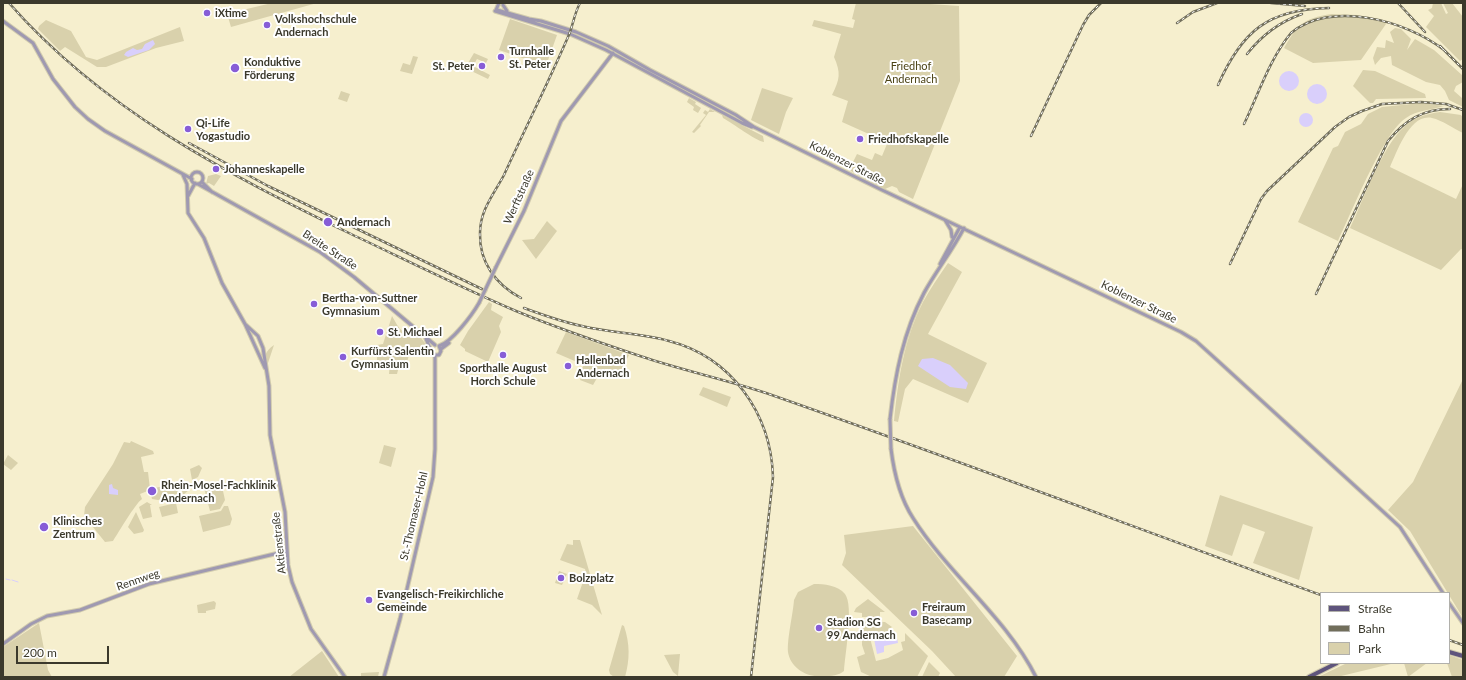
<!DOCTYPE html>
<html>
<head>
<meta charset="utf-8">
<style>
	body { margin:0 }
	#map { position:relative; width:1466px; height:680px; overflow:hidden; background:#f6efce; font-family:Lato,sans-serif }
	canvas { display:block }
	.frame { position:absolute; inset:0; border:4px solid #3b392c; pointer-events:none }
	.legend { position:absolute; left:1320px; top:592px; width:130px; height:72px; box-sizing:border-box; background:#fff; border:1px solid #b1b0ab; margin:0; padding:5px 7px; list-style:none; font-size:12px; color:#3b392c }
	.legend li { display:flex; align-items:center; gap:8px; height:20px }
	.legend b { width:20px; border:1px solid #b1b0ab }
	.scale { position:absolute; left:16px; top:646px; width:93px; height:18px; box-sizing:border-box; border:2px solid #3b392c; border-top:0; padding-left:5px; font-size:12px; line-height:14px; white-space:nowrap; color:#3b392c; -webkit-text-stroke:3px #fff; paint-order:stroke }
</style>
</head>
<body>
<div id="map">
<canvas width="1466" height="680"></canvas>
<div class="frame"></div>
<ul class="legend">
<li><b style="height:5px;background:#5e547c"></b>Straße</li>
<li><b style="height:5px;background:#716e5b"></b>Bahn</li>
<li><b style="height:11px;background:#d9d1ac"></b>Park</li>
</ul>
<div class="scale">200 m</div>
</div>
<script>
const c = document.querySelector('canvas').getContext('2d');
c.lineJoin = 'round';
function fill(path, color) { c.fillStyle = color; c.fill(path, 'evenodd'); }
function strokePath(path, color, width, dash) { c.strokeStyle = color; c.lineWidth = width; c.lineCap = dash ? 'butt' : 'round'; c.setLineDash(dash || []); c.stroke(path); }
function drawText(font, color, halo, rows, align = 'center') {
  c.font = font + ' Lato,sans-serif'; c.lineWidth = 4; c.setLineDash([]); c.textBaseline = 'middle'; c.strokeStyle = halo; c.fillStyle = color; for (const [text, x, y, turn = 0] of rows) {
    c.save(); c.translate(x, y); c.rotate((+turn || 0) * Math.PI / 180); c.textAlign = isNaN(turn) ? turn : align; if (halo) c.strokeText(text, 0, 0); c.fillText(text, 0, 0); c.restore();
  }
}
fill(new Path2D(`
	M272,3H317L231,27L228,17L234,15V12Z
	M856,3H916L959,6L960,81L913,199L899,192L897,188L892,186L885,189L849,170L857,154L872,160L875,153L882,156L887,144L880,141V139L842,122L848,101L832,95C840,79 841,73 834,57L841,34L812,26L814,20L853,28L855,20L852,19Z
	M1433,3H1441L1446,14L1448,13L1443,3H1452L1463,17V59L1460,61L1426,27L1434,16L1428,10L1432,8Z
	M1332,14L1358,15L1384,20L1386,24L1361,60L1313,63L1284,48C1297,26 1302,18 1332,14Z
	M510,19L557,35L546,66L499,50Z
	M46,20L71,31L86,57L97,60L180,27L184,41L156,48L106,67H97L65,47L60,51L38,29L39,26Z
	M1395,28L1401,29L1411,39L1407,50L1415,39L1434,50L1462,75L1463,82L1456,86L1454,91L1462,98L1463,107L1449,100L1445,91L1440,85L1426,82L1392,65L1391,56L1381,58L1375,65L1373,58L1377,47L1385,48L1386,40L1394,43L1390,32Z
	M474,53L488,59L486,63L477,59L473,66L490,75L488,79L465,68Z
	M413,56L418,57L412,74L400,71L403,63L410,65Z
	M1363,70L1375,71L1425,94L1426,98L1376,99L1373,103H1370L1353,86Z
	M762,88L793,98L786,112L779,134L751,120Z
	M341,91L350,94L347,102L338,99Z
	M689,98L696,102L695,104L701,108L698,113L693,110L694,107L687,102Z
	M1422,103L1444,106C1432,110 1417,110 1406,118C1384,131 1351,214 1338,241L1298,222L1333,148L1338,146L1345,132L1361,124L1368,114L1382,107Z
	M710,109L715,112H709L700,125L701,126L694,133L692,132L706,115L703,113L705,110L708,112Z
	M1440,112L1461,115L1463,118V133C1454,129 1442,120 1432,118C1410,113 1397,152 1390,167L1456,199L1463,184V250L1461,249L1441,270L1350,228C1363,201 1383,145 1404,127C1414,117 1427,114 1440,112Z
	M722,115L763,136L764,142C754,140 734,124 723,118Z
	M216,174L221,176L214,186L209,183L206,184L208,176Z
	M547,221L557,231L536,259L522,240L534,239Z
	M948,263L962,272L928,334L987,363L968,403L913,379L905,389L898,422L894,421C898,380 904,339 923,302C930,289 939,276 948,263Z
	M489,302L492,304L491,310L503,317L499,326L501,332L488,362L465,351V349L460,345L468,331Z
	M392,316C400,330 402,335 419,335L427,346V357L410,350L407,363L400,362L397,374H389L390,363L377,360V345L383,344Z
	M566,332L629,355L617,378L601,371L593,385L580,380L584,371L581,370L584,365L556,353Z
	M274,345L267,366C264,356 265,351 274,345Z
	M1463,379V618L1410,531L1388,510L1413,482Z
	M703,387L731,397L727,407L699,395Z
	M131,441L153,451L154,454L141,457L144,472H148L150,489L178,483L180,496L158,500L152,499L150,490L140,494L142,499C135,504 119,532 113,541L105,542L84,516L85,507L113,464L124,442L130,443Z
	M384,445L396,448L391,467L379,463Z
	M8,455L18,463L11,470L3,464Z
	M199,465L202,468L198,477L192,480L190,469Z
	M188,481L189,490L183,495L180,482Z
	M215,486L223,491L225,500L220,509L210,511L204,488Z
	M1220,495L1313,527L1299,580L1253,563L1265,532L1243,524L1232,556L1205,546Z
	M147,502L152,505H150L152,517L143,519L139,507Z
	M176,503L178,513L162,517L159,507Z
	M224,506H228L232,519L230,525L203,532L199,516L221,511Z
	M136,512L144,530L143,532L134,534L128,527Z
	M913,526L1017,656L1004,677H956L932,651L842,565L846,553L844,535Z
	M573,540H580L602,615L592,605L577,599L586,573L585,569L560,560L567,544L573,545Z
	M559,571L567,574L562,585L555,583Z
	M814,584C824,584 838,585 845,594C854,606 845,654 844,671C837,677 826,676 817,676C804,676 790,666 788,652C787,639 793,614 794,600L798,592Z
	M868,599L885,612H880V617H862V613L854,612L856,608Z
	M214,601L216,603L215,609L206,611V613H198L197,605Z
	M862,621L885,622L892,627L889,629L890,632L881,634L880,632L879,635L870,638L876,661L888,658L903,650L901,642L905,641V633L928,656L917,677H872L861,672L857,657L865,654L862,645Z
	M39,623L48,670L52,677H3V647Z
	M622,625L624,626C630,644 630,659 625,677H614L610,674L609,670Z
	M322,651L339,677H289Z
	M680,654L678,676L673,672L664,655Z
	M1449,655L1463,660V677H1452L1447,663H1449Z
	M929,662L940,673L938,677H922Z
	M1347,663H1395L1337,677H1318Z
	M1404,663H1427L1408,677Z
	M379,672L378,677H361V673Z`), '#d9d1ac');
fill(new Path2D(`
	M153,40L155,44L149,50L128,57L124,55L126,52L133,48L137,50L142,49L145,44Z
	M1279 81a10 10 0 1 1 20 0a10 10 0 1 1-20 0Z
	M1307 94a10 10 0 1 1 20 0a10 10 0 1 1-20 0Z
	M1299 120a7 7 0 1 1 14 0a7 7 0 1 1-14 0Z
	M933,358L950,365L968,383L966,389L950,387L918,366L922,359Z
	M112,484L113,488L118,490V495L109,494V485Z
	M896,633L898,643L884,646V652L877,654L874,639Z`), '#d9cffb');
strokePath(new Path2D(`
	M6,579L10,580
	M12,580L18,582`), '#d9cffb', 1);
const minor = new Path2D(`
	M503,5L507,11
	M496,10L499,3
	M497,10L529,19L541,21L576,32L608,46L650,70L736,115L754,127L882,190L1181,332L1196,341L1217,360L1400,527L1443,593
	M495,11L570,34L606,50L742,123L752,127
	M3,21L33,43L53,79L75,107L88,119L105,131L192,179
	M191 178a6 6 0 1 1 12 0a6 6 0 1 1-12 0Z
	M183,175L187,184L188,213L204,238L222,283L245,324L265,368
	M202,182L212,192
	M198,184L320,252L354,277L435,345
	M188,196L195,183
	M945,220L951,230L952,237
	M940,264L960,227
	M496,267L524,211L561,121L613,53
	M245,324L258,336L263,348L269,386L270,435L285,512L288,565L292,582L311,629L345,677
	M426,339L432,353L435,355
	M439,346C452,342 472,315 479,303
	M441,349L449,343
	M435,355H439L441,351L439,346
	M890,419C895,375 903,333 924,293C936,271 952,251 964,228
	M891,449C894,473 900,498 913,518C949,575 1006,617 1036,677
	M1449,603L1463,623
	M3,644L31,624L47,616L80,610L149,584L287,551
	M384,677L400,619L433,477L435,449V355`);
const major = new Path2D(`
	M1449,652L1463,656
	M1309,677L1337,663`);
strokePath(minor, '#d1cbae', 5);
strokePath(major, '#d1cbae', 6);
strokePath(minor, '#9f99b1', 3);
strokePath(major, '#5e547c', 4);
const rail = new Path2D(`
	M9,3C103,110 224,172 351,234C406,260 460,287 516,311C557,328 598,342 640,356C681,370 724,379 766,393C952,458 1136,528 1321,595
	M1271,3L1305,6
	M1398,3L1425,32
	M1177,23L1193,12L1217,3
	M1440,46L1463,69
	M1247,54C1262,35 1279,22 1302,14
	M1218,85C1242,31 1268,9 1329,8
	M1244,124C1258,95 1270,58 1291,33C1330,0 1406,20 1444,50
	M1031,136L1083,25L1089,15L1101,3
	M189,143L268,186L486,291
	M1230,264L1261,199L1267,191L1335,127L1349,117L1362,111L1382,104L1421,102L1446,104L1463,110
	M1316,294L1388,141C1405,120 1423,109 1450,109
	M521,298C496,285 479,262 480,233C480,210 494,194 504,175C525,129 548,83 568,37C573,26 574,14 580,3
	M524,308C543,315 562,322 582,326C610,333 640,333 669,341C731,357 771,413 773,477L751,677
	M1449,640L1463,645`);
strokePath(rail, '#716e5b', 2.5);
strokePath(rail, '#fff', 1, [3]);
const minorBridge = new Path2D(`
	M479,303L496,267
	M890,419L891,449`);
strokePath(minorBridge, '#d1cbae', 5, []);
strokePath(minorBridge, '#9f99b1', 3);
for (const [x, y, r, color] of [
	[207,13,4,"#875dd7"],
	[267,25,4,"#875dd7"],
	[501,57,4,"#875dd7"],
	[482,66,4,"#875dd7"],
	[235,68,5,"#875dd7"],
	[188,129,4,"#875dd7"],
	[860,139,4,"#875dd7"],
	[216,169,4,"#875dd7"],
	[328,222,5,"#875dd7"],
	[314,304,4,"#875dd7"],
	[380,332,4,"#875dd7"],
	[503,355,4,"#875dd7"],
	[343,357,4,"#875dd7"],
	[568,366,4,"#875dd7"],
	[152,491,5,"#875dd7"],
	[44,527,5,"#875dd7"],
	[561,578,4,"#875dd7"],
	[369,600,4,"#875dd7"],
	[914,613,4,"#875dd7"],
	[819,628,4,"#875dd7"]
]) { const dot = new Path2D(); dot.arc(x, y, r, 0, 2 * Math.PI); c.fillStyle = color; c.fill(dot); strokePath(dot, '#fff', 1.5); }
drawText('bold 11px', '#3b392c', '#fff', [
	["iXtime",215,13],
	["Volkshochschule",275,19],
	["Andernach",275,32],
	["Turnhalle",509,51],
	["St. Peter",509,64],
	["Konduktive",244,62],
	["Förderung",244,75],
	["St. Peter",474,66,"right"],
	["Qi-Life",196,123],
	["Yogastudio",196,136],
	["Friedhofskapelle",868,139],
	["Johanneskapelle",224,169],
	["Andernach",337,222],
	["Bertha-von-Suttner",322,298],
	["Gymnasium",322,311],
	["St. Michael",388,332],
	["Kurfürst Salentin",351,351],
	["Gymnasium",351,364],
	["Hallenbad",576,360],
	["Andernach",576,373],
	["Sporthalle August",503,368,"center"],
	["Horch Schule",503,381,"center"],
	["Rhein-Mosel-Fachklinik",161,485],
	["Andernach",161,498],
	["Klinisches",53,521],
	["Zentrum",53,534],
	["Bolzplatz",569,578],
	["Evangelisch-Freikirchliche",377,594],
	["Gemeinde",377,607],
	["Freiraum",922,607],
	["Basecamp",922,620],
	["Stadion SG",827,622],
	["99 Andernach",827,635]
], 'left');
drawText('11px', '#4c4316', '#fff', [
	["Friedhof",911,66],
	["Andernach",911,79]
]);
drawText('11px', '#3b392c', '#fff', [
	["Koblenzer Straße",847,163,27],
	["Werftstraße",519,197,-66],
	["Breite Straße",330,250,33],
	["Koblenzer Straße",1139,302,26],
	["St.-Thomaser-Hohl",414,516,-77],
	["Aktienstraße",279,543,-96],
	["Rennweg",138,580,-19]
]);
</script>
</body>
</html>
